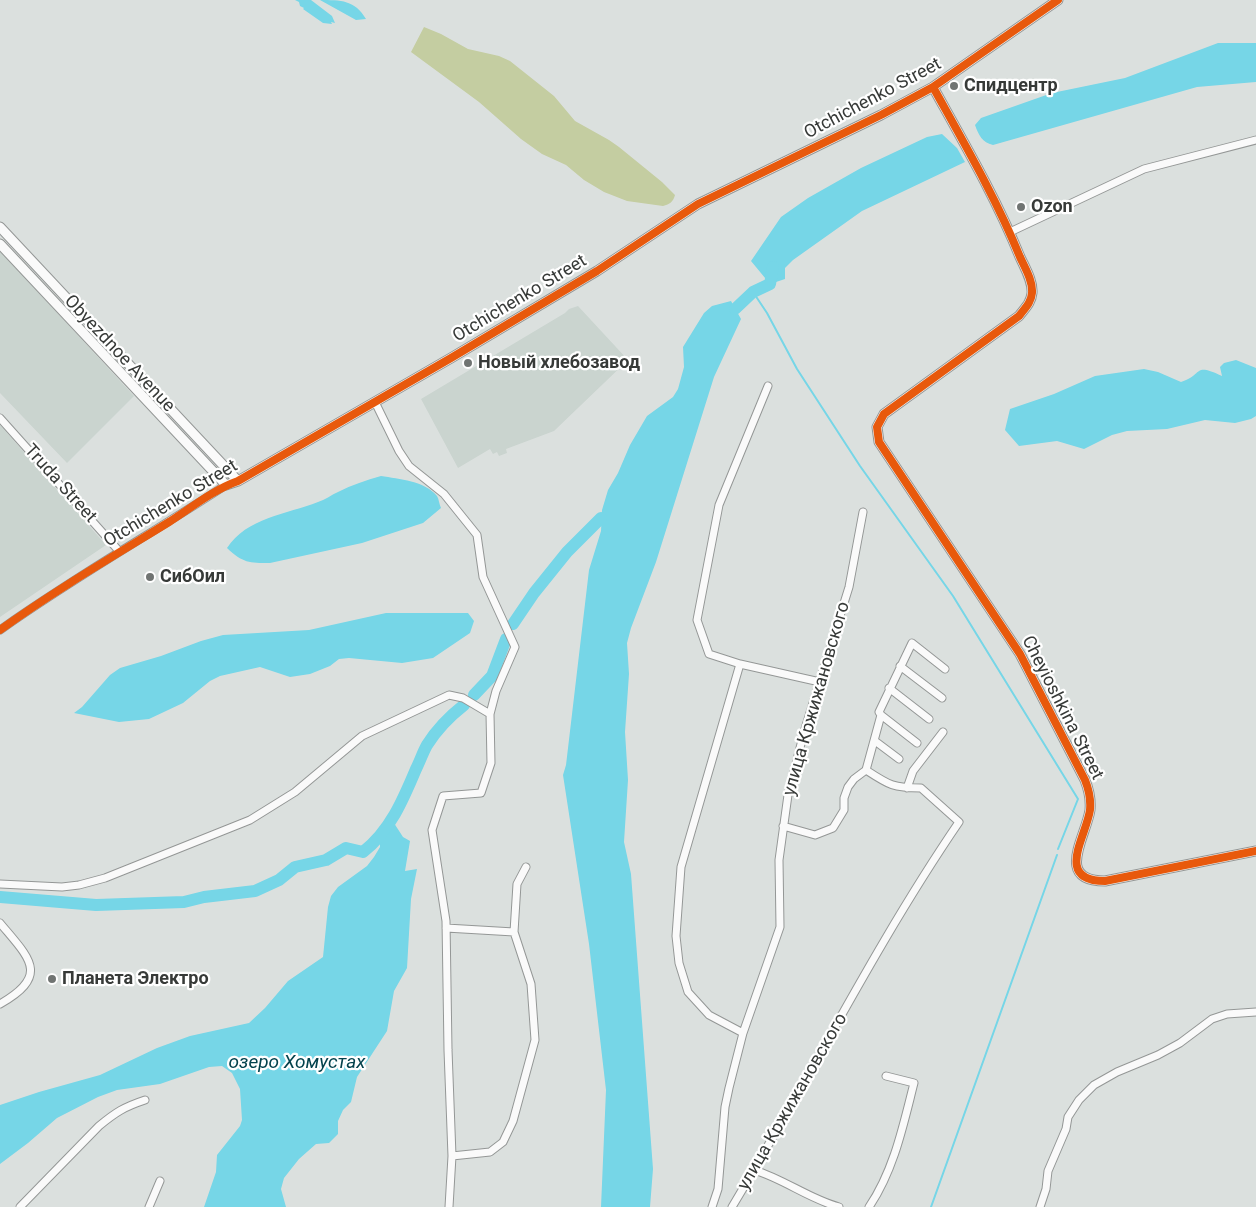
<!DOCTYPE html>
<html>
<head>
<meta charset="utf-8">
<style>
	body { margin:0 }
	canvas { display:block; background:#dbe0de }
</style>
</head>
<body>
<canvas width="1256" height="1207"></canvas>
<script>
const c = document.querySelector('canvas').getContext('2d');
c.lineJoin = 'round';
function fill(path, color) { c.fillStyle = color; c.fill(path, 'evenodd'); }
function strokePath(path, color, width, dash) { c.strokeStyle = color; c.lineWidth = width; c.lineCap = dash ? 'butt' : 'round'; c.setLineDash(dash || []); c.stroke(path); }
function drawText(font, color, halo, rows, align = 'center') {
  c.font = font + ' Roboto,sans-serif'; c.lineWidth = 4.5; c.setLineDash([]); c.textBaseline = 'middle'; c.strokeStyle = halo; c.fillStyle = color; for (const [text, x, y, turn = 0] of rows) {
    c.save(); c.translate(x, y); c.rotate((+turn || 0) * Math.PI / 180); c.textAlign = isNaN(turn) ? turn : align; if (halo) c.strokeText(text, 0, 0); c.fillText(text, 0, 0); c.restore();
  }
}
fill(new Path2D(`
	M0,251L134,396L67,463L0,393Z
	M578,306L628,360L554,431L506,449L507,453L499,456L497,452L493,454L490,449L458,468L421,399L565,313L569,309Z
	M0,425L106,545L0,617Z`), '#cad4cf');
fill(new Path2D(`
	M424,27L441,34L468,49L499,56L510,61L554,96L575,121L609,140L619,147L662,182L675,195C673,202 670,204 663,206L627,201L604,192L584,180L566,165L542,154L521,139L479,102L411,52Z`), '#c4cda1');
fill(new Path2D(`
	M295,0H311L332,16L335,23L331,22L332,24L323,23L303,9L304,8L300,6L299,2Z
	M320,0C341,0 355,0 366,19L356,20Z
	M1218,43H1256V82L1197,87L993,145C982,142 979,136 975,125L981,118L1052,93L1125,78Z
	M942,134L957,148L965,162L862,211L793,260L785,268V279L770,284L751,261L781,217L808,198L861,168L927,137Z
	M731,301L741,319L714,377L656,562L631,628L627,643L629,674L625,732L628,780L624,842L631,874L653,1169L650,1207H601L606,1090L589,944L563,775L566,765L589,570L601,531L602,510L608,490L618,473L630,445L647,416L673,397L678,389L684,367L683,347L704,313L712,306Z
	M1236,360L1256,368V416L1251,419L1235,423L1205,420L1167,429L1127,431L1112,435L1084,449L1057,441L1019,446L1005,430L1010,409L1054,394L1095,376L1144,369L1158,372L1181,382C1204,375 1192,362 1222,376L1220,367L1224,363Z
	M381,476C399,479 425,481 437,496C439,499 439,504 441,508L423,523L362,543L270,563C249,563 243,563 227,548C246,518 287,514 318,502C325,500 331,495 338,492C352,485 366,480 381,476Z
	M386,613H468L474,621L470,633L433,658L402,663L349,658L339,659L330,666L310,674L290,677L260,667L220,676L210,681L183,703L149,719L119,722L74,713L82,707L110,675L120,668L161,656L201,641L223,635L309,630Z
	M392,820L403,837L410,841L405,871L417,869L411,899L407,968L394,991L387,1031L357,1077L351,1102L343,1110L338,1121V1134L329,1143L316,1144L299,1159L284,1178L281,1189L286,1207H204L216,1172L217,1155L240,1126L242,1120L240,1089L232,1073L222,1066L209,1067L160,1084L117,1090L98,1097L57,1118L28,1143L0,1164V1105L39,1092L100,1075L157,1048L190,1036L249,1023L265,1008L288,981L323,957L328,907L331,896L338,887L367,866L374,857L380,847V835L382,826Z`), '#76d6e7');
strokePath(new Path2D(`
	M753,292L767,313L797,369L860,466L953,596L1078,799L1058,849
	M931,1207L1057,855`), '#76d6e7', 2);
strokePath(new Path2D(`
	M735,309L753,292L770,284L773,267
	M513,624L534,593L567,552L601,518
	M474,695L492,676L506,639
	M0,897L96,905L184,902L204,897L255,891L279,880L295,867L326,860L346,848L363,852C390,831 403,800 416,769C420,761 423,752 427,745C437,729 450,716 464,705`), '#76d6e7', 12);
const minor = new Path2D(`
	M1010,232L1144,169L1256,140
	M375,402L399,451L409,466L444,494L477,535L483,577L515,647L496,691L490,714L491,763L481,793L443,796L432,830L446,921L448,1050L452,1156L449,1207
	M0,418L119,551
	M0,630C73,578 151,534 226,485
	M740,664L709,654L697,620L719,505L768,386
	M900,666L942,698
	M889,688L929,719
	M881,715L917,743
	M875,741L899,759
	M866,770L881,715L879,712L912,643L945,669
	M907,788L913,771L943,732
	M0,884L62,887L79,885L105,878L250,820L295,792L362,736L449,695L463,698L490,714
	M0,923C29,958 51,975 0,1004
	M446,928L514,932
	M743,1033L709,1015L688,992L679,963L676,936L681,867L740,664L820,682
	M452,1156L490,1152L503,1142L513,1121L535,1040L531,984L514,932L517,884L526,867
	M754,1170C784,1179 809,1199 839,1207
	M20,1207L99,1126C116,1112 124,1107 145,1100
	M149,1207L160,1181
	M712,1207L718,1189L725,1107L729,1088L743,1033L780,927L779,860L788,795L804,732L849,587L863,512
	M732,1207C809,1079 875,945 959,822L921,788C893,788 889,785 866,770L854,779L848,787L844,798V810L833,828L815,835L783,826
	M869,1207C894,1170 903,1126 914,1083L886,1076
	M1040,1207L1046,1189L1048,1171L1066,1129L1068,1117L1079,1100L1094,1085L1117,1072L1158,1055L1180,1043L1212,1019L1227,1014L1256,1012`);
const tertiary = new Path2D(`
	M933,87C964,143 996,198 1020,257C1025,268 1033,281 1032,293C1031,303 1025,308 1019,316L884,414L877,427L879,442L1020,654L1085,780C1089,790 1091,799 1090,810C1086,837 1054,881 1105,881L1256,851
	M0,227L238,481
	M0,244L226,485L238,481L451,358L597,271L698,204L881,115L933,87L1058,0`);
strokePath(minor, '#949796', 9);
strokePath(tertiary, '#949796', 11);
strokePath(minor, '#fafafa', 7);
strokePath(tertiary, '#fafafa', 9);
strokePath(new Path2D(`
	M933,87C964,143 996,198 1020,257C1025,268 1033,281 1032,293C1031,303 1025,308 1019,316L884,414L877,427L879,442L1020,654L1085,780C1089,790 1091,799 1090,810C1086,837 1054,881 1105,881L1256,851
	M0,630C54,591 112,557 169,522C191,508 213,490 238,481L451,358L597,271L698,204L881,115L933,87L1058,0`), '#e8590c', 8);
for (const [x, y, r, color] of [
	[954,86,5,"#707472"],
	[1021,207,5,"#707472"],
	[468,363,5,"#707472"],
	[150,577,5,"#707472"],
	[52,979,5,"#707472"]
]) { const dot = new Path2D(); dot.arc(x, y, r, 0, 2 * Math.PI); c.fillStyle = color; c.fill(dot); strokePath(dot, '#fff', 2); }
drawText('bold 18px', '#373a38', '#fff', [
	["Спидцентр",964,86],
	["Ozon",1031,207],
	["Новый хлебозавод",478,363],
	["СибОил",160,577],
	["Планета Электро",62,979]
], 'left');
drawText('18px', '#373a38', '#fff', [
	["Otchichenko Street",873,99,-28],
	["Otchichenko Street",520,299,-31],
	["Obyezdnoe Avenue",119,354,47],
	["Truda Street",60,484,48],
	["Otchichenko Street",171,504,-31],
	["улица Кржижановского",817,699,-74],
	["Cheyioshkina Street",1062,708,63],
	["улица Кржижановского",793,1102,-60]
]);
drawText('italic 19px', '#03424d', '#fff', [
	["озеро Хомустах",297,1063]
]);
</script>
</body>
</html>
